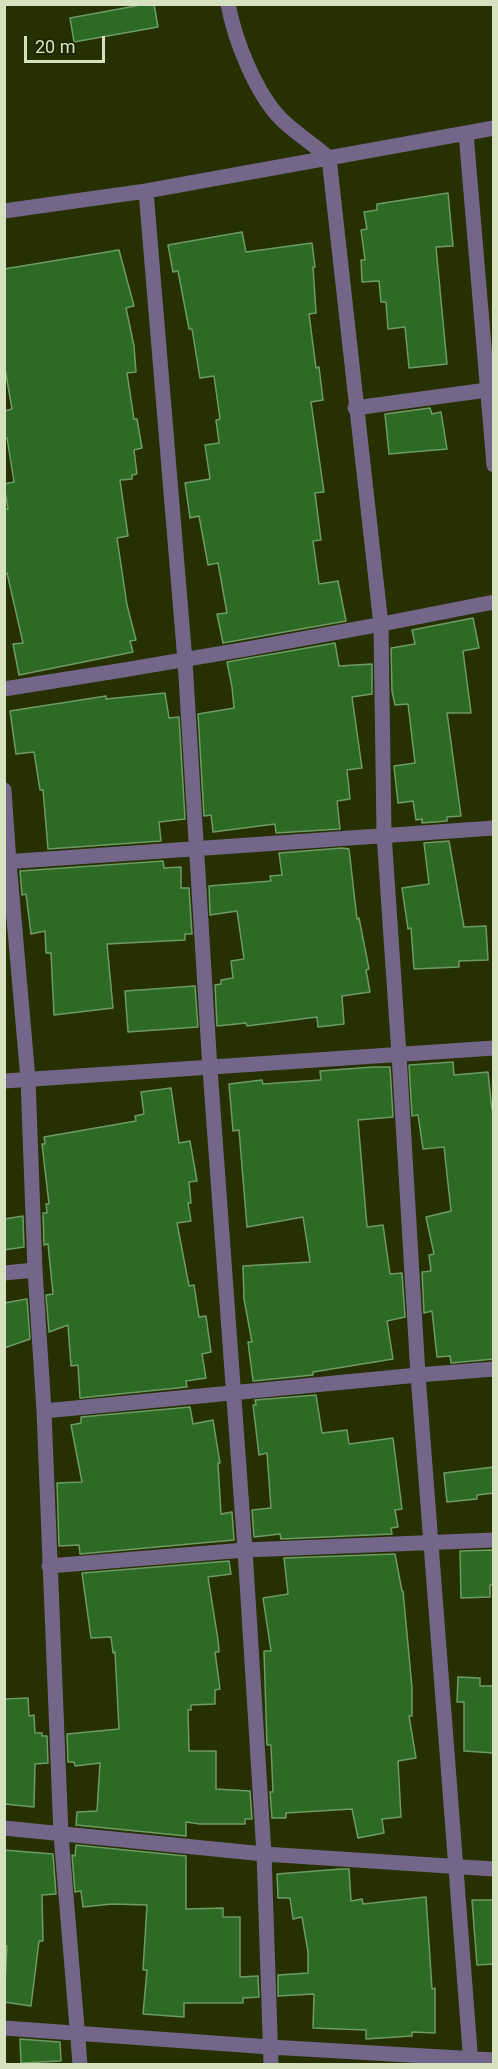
<!DOCTYPE html>
<html>
<head>
<meta charset="utf-8">
<style>
	body { margin:0 }
	#map { position:relative; width:498px; height:2069px; overflow:hidden; background:#263000; font-family:Roboto,sans-serif }
	canvas { display:block }
	.frame { position:absolute; inset:0; border:6px solid #d6e1c0; pointer-events:none }
	.scale { position:absolute; left:24px; top:36px; width:81px; height:27px; box-sizing:border-box; border:3px solid #d6e1c0; border-top:0; padding-left:8px; font-size:18px; line-height:21px; white-space:nowrap; color:#d6e1c0; -webkit-text-stroke:4px #1e2504; paint-order:stroke }
</style>
</head>
<body>
<div id="map">
<canvas width="498" height="2069"></canvas>
<div class="frame"></div>
<div class="scale">20 m</div>
</div>
<script>
const c = document.querySelector('canvas').getContext('2d');
c.lineJoin = 'round';
function fill(path, color) { c.fillStyle = color; c.fill(path, 'evenodd'); }
function strokePath(path, color, width, dash) { c.strokeStyle = color; c.lineWidth = width; c.lineCap = dash ? 'butt' : 'round'; c.setLineDash(dash || []); c.stroke(path); }
const building = new Path2D(`
	M146,4H154L158,27L74,42L70,18Z
	M448,193L453,246L436,247L447,364L409,368L405,327L388,329L386,302H381L379,281L362,282L361,260H365L361,230L367,229L364,212L377,210V204Z
	M242,232L246,252L312,243L315,267H313L316,313L309,314L316,368L319,367L323,400L311,402L324,492L315,493L321,540L313,541L319,584L338,581L346,621L223,643L217,614L227,613L218,563L208,565L199,516L190,518L185,483L210,479L205,445L219,443L216,420L220,419L214,376L200,378L192,329H189L178,271L173,272L168,245Z
	M119,250L134,306L126,308L134,346L136,372L127,373L134,419H137L142,448L134,450L137,474L132,475V479L120,480L128,536L117,538L127,605L136,640L130,641L133,652L19,675L13,644L23,643L7,573L4,574V509H8L4,484L14,482L7,438H4V411L12,409L4,363V269Z
	M430,408L432,414L441,412L447,449L389,454L385,414Z
	M473,618L479,648L463,651L471,713H447L461,816L447,817V821L422,823V819L416,820L413,801L398,803L394,766L415,763L408,704L395,705L392,691L391,648L415,644L412,630Z
	M335,643L339,666L372,664V694L352,697L362,768L347,770L350,799L337,801L340,829L276,833L275,824L213,832L211,815L204,816L198,714L234,708L232,687L227,662Z
	M165,693L169,718L179,717L185,819L159,822L161,841L48,849L43,790H40L34,752L16,754L10,711L106,696V699Z
	M449,841L464,927L486,926L488,960L459,961V967L414,969L411,928L408,929L402,888L429,884L424,843Z
	M342,848L349,849L357,919L359,918L369,969L366,970L370,992L342,996L344,1024L318,1027L317,1017L247,1026L246,1023L217,1026L215,985L221,984V980L233,978L231,961L244,959L237,911L210,915L209,886L271,881L270,876L282,875L279,853Z
	M163,861L164,868L181,867V888H189L192,934H185V940L107,944L113,1008L54,1015L51,953H46L45,931L31,934L26,894L22,895L20,871Z
	M195,986L198,1027L128,1032L125,991Z
	M453,1062L454,1075L488,1072L492,1110H494V1359L451,1363L450,1356L437,1357L432,1311L424,1313L422,1272L431,1271L429,1255L434,1254L426,1217L451,1211L444,1147L423,1149L418,1115L412,1116L409,1065Z
	M373,1067H390L393,1117L358,1120L367,1227L383,1225L390,1274L402,1273L405,1317L387,1321L393,1359L313,1372V1375L253,1381L248,1342H252L244,1299L243,1266L310,1262L303,1217L247,1227L239,1130L233,1131L229,1084L262,1080L263,1084L321,1080L320,1071Z
	M171,1088L179,1143L190,1141L197,1181L189,1182L191,1203H188L191,1221L177,1223L189,1286L194,1285L199,1317L206,1316L211,1352L202,1354L206,1378L186,1381L187,1387L80,1398L78,1365L71,1366L68,1325L49,1332L46,1295L53,1294L48,1244L44,1245L43,1213H47L46,1204H49L42,1144H45L44,1137L136,1121L135,1116L144,1114L141,1092Z
	M23,1216L24,1247L4,1250V1219Z
	M27,1299L30,1339L4,1348V1303Z
	M316,1395L322,1433L347,1430L349,1444L393,1438L402,1509L395,1510L398,1527L391,1528L392,1534L281,1539L280,1534L254,1537L252,1510L271,1508L267,1453L259,1455L253,1405H256L255,1400Z
	M190,1407L193,1424L213,1420L220,1463H218L221,1514L232,1512L234,1540L80,1554L79,1545L59,1546L57,1483L82,1482L71,1425L81,1423V1417Z
	M494,1467V1493L477,1495V1499L447,1502L444,1473Z
	M494,1550V1584L490,1585V1597L461,1598L460,1551Z
	M395,1554L402,1591H403L412,1688V1716H409L416,1758L398,1761L401,1817L382,1819L384,1833L358,1838L352,1809L286,1813V1818H272L270,1792H273L271,1745H267L264,1651H271L263,1598L288,1594L284,1558Z
	M229,1561L231,1574L208,1577L218,1640L219,1652H215L220,1689L215,1690V1704L191,1705V1710H188L189,1751H216V1789L250,1791L252,1819H245V1824H200L186,1822V1836L76,1825L77,1812L97,1811L100,1763L75,1766L74,1762H68L67,1734L119,1729L115,1652L113,1653L111,1637L91,1638L82,1573Z
	M458,1677L480,1678V1686H494V1753L464,1751V1702H457Z
	M28,1698L29,1716L34,1715L35,1733H42V1736H47L48,1763L35,1764L34,1807L4,1804V1699Z
	M76,1845L186,1856V1909L223,1908V1917H240V1977L258,1976L259,1997L243,1998V2003H184V2017L143,2014L147,1970H143L147,1905L112,1904L83,1907L81,1891L75,1892L72,1855L75,1856Z
	M4,1850L53,1854L56,1894L42,1895L43,1941H39L31,2006L4,2002L7,1946H4Z
	M341,1869H349L351,1901L362,1899L363,1904L426,1897L432,1989L435,1988V2033L412,2032V2036L366,2039V2030L313,2028L314,1994L278,1996V1975L308,1973V1952L302,1917L293,1919L290,1898H278L277,1874Z
	M472,1900H494V1964L477,1965Z
	M20,2039L60,2042L61,2061L21,2063Z`);
fill(building, '#2d6b24');
strokePath(building, '#6d9b67', 1.5);
strokePath(new Path2D(`
	M228,4C235,41 256,94 282,120C297,134 314,145 329,158L381,625L384,834L399,1055L418,1375L471,2064
	M466,133L494,465
	M146,191L185,661L210,1069L245,1550L264,1854L271,2064
	M4,211L146,191L494,128
	M355,408L487,390
	M4,689C168,664 331,635 494,602
	M4,790L9,862L28,1079L35,1270L44,1411L61,1835L80,2064
	M4,862L494,828
	M4,1081L494,1048
	M4,1273L35,1270
	M44,1411L418,1375L494,1369
	M49,1566L245,1550L494,1540
	M4,1828L264,1854L494,1869
	M4,2028L270,2047L494,2060`), '#736689', 15);
</script>
</body>
</html>
